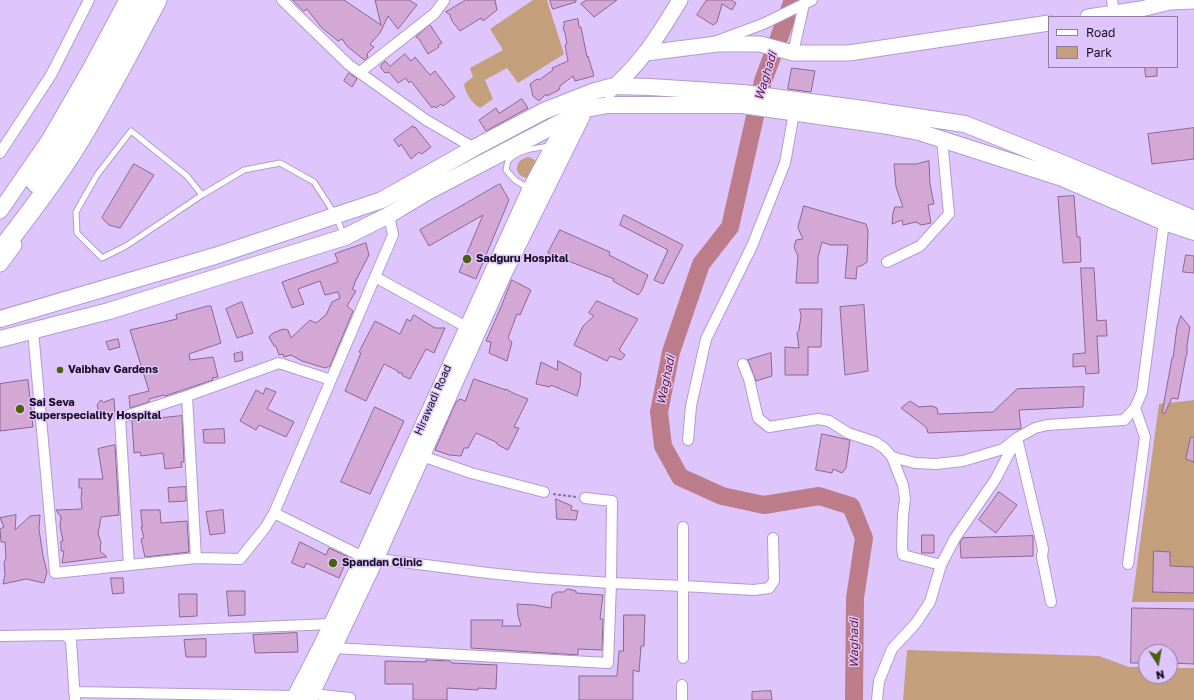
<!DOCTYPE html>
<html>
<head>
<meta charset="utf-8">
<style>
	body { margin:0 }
	#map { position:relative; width:1194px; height:700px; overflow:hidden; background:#dec6fd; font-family:"Golos Text",sans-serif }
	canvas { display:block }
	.legend { position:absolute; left:1048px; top:16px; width:130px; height:52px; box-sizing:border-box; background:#dec6fd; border:1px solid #8e7ca5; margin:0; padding:5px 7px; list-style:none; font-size:12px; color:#170e21 }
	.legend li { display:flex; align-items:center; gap:8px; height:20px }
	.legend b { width:20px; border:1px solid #8e7ca5 }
	.north { position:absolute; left:1138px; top:644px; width:40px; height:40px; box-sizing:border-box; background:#dec6fd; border:1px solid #8e7ca5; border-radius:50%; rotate:169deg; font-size:11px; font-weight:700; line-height:16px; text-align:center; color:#170e21 }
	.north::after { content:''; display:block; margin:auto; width:14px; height:18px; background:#49600c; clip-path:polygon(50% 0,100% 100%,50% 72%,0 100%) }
</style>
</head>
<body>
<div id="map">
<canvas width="1194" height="700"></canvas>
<ul class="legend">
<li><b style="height:5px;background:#fff"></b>Road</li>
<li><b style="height:11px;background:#c49f7c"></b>Park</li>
</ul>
<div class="north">N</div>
</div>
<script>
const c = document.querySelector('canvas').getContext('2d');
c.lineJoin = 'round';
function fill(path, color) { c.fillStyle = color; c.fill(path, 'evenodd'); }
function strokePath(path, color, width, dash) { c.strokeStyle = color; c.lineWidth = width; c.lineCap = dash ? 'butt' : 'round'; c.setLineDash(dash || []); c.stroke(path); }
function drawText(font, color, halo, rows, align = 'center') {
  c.font = font + ' "Golos Text",sans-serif'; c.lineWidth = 3; c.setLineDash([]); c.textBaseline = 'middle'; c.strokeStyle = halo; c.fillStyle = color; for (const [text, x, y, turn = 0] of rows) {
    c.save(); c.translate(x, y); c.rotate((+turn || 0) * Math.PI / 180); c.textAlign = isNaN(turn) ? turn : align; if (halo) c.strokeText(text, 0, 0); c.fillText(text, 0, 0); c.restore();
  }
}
fill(new Path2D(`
	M533,0H547L564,54L518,83L507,68L485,80L493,99L480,108C471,102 466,94 464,84L473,77L470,68L503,50L490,29Z
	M529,157L535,160L537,163L532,178C513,180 512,159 529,157Z
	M1194,400V602H1132L1159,404Z
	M907,650L1099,656L1129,667H1146V676H1170V668H1194V700H903Z`), '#c49f7c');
strokePath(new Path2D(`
	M793,0L763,81L730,227L701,264L671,352L659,412L663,446L680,477L722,496L764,505L819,496L851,506L864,538L855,598L854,700`), '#bc7c8a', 18);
const building = new Path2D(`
	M293,0H344L381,25L375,0H409L417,5L398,29L388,16L380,33L370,44L374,47L367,54L368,57L364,60L347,46L342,39L338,41L321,27L307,9L304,11Z
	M466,0H495L497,10L483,21L481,18L460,31L452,21L450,15L446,12Z
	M550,0H576V2L553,9Z
	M587,0H617L594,17L581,4Z
	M707,0H731L736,3L732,10L722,4L717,22L713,25L697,15Z
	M578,19L579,27H581L587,57L588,56L594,76L575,81L573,76L560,86L559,90L547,96L546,94L539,101L533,96L530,84L537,79L539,80L553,70L552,68L568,61L565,45L567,44L565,33L563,28L564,26V22Z
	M430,25L442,43L438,45L439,47L428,54L419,39L416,37Z
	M405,54L411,61L415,57L430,75L435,71L455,97L443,106L441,104L436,108L434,106L432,108L411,81L409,83L406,78L398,83L389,72L385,73L381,68V65L385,61L390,66Z
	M1145,67H1157V76L1146,77Z
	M792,68L815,71L811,92L788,89Z
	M349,73L357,79L352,87L344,81Z
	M522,99L528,108L486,131L479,120L496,108L499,113Z
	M413,126L414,128L415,127L431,147L422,154L419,152L411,159L401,144L399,147L394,140Z
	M1194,128V159L1152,164L1148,134Z
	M929,161L930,184L934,204L928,205L931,223L921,225L916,222L903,225L902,220L892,224L893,213L895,207H903L896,187L894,164H916Z
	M134,164L154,175L120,228L109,225L102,218Z
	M500,184L509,200L476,279L459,272L483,215L429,246L420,230Z
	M1074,196L1077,237H1080L1081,262L1063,263L1058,197Z
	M804,206L866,224L868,230L867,262L863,265L857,267L856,279L845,278L848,245H830L822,242L818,258V283H796L798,256L794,247L796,240L803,239L798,228Z
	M624,215L683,245L663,284L654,280L668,250L620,225Z
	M560,230L610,252L609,255L648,275L642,290L638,295L613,281L614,279L548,253Z
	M366,243L369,255L354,284H355L352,289L356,291L347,306L353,311L330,366L325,368L302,361L291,355L284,357L283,354L279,355L276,346H274L269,337L273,333L283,329L288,330L291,338L310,320L316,323L326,315L332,302L340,298L338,292L325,295L320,281L298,289L304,304L292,308L282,282L338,262L335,254Z
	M1186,255L1194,256V273L1183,272Z
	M1081,268H1094L1097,321L1106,320L1107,336H1097L1099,373L1086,374L1085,366L1073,367V354L1085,353Z
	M512,280L531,290L520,315L517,314L508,338L512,342L507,361L489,353L491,342L486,341L501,307Z
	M597,301L638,319L619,350L625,355L621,360L610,356L607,361L574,345L583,326L594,316L589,313Z
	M242,302L253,333L237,338L226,309Z
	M864,305L868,371L845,375L840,307Z
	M208,306H211L221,343L189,354L190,360L213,357L218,377L212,378L213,380L165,396L164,395L149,399V402L130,408L129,396L149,391L130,330L177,319L176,315Z
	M800,309H822L821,347H808V375H785V347L799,348L797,333L799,330L801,316Z
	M414,315L435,328H445L434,353L426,349L410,379L403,376L402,373H398V371L384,364L366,401L345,391L361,353L359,352L375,321L400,334L407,319L410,321Z
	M1181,316L1190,327L1187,345V355L1186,356L1178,399L1172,398L1165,413H1162L1172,358H1173L1177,327Z
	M118,339L120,347L109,350L106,342Z
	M242,352L243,360L235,362L234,354Z
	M771,353L772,376L756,381L748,360Z
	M558,361L581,373L580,386L577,396L551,385L550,387L536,384L541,362L557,370Z
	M474,379L506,390V389L513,393L528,399L514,427L519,428L508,450L498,445L496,442L476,433L468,448H464L461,456L449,455L435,450L456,402L460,399L465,401Z
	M28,380L33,427L0,431V384Z
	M1084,387L1083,407L1019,410L1021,428L1020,429L928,433L926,427L901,408L910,401L919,407L932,406L937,408L938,414L993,412L1017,389Z
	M266,388L276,392L267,409L294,422L286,437L259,425L256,430L240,421L256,390L263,394Z
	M114,399L115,413L100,416L97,405L101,400L103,402Z
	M375,407L404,421L370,494L341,482Z
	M182,416L184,462H181L182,467L165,469L163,453L141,456L140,452L134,453L132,421Z
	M224,429L225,443H204L203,430Z
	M822,434L850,440L846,468L842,473L833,469L832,473L816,470Z
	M1191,437H1194V462L1186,459Z
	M115,445L119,515L101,517L98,534L101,542L100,551L107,557L62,563L64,551H61V541H63L60,526L61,517L56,510L82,509L81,498L82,488H79V479H103L98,449Z
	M186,487V501L169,502L168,488Z
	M999,492L1017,505L996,533L979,520Z
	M556,499L572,506L571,510L578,511L576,520L557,519Z
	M141,510H160L161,523L187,521L189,552L145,557L141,539L144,538L141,527H142Z
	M223,510L225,533L210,535L206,512Z
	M16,515L15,530L30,516L40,515L39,529L43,556L47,572L44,583L26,579L3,584L5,574L4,563L6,558L5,542H1L0,529L4,527L0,518Z
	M922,535H934V553H922Z
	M1033,536V556L961,558L960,542L963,538Z
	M300,542L326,555L329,548L348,557L339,578L306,563L304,568L292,563Z
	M1154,551L1170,552V566L1194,567V593L1153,592Z
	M111,578H123L124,593L113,594Z
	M568,589L576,591V593L603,595L600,619H603L602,650L578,649V655L471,648V620H503L502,626H521L518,615L517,604L534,605L551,608L552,595L557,592H563Z
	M227,591H245V615L229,616Z
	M179,594H197V616L180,617Z
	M1132,608L1194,609V664L1170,663V652H1146V663H1131Z
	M624,615H645L644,646H641L639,672L633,670V700H579V676H617L619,651H623Z
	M297,633L298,652L255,653L253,635Z
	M206,639V657H186L184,640Z
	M426,660L450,661L452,663L497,665L496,689L478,688V690L447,688V700H413V684H385V661L426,662Z
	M771,691L772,700H752V692Z`);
fill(building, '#d3a8d5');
strokePath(building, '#8d658f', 1);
const lane = new Path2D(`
	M528,188L515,180L506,170C507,167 507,163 508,161C517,149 538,148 550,146
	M202,195L187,176L131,131L97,175L76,212L77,233L102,258L126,246L202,195L244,170L280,163L314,182L336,216L344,236`);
const street = new Path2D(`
	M282,0L349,65L426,120L474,148
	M1112,0L1114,13
	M717,41L763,24L812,0
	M793,53L804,4
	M360,72L434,14L444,1
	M0,153L51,75L89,0
	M389,215L393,235L274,513L363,557L488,573L536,578L611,583L612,501L585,498
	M887,262L920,246L949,214L942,139
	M375,277L472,330
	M33,331L55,573L196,558L240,559L265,528L274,513
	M743,364L749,379L758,418L769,427L818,419L829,421L848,433L875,442L884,448L892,457L903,485L905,499L903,515L902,546L903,555L941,565
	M187,396L279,363L331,380
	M688,440L691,406L706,339L752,246L785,163L794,113
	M422,456L471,473L544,492
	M892,457L915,463L936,464L963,461L1003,449L1017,438L1043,549L1042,557L1051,602
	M683,527V586L754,590L769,588L774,581L773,538
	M1128,564L1145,437L1135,408
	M129,565L120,418L187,396L196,558
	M66,635L331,624
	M0,636L66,635L71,641L75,700
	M334,648L608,663L611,583L683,586V658
	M682,685V700
	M74,692L295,696
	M312,694L350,698
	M877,700L879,681L892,649L916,623L930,602L941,565L955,538L995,480L1017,438L1035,428L1047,425L1124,420L1135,408L1142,392L1164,222`);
const secondary = new Path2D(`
	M1088,17L1141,9L1170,2L1194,1
	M646,53L717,44H760L793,53H849L1049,23
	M609,91C642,63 658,36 680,0
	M0,211L49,140L90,69L127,0
	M0,264L14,245
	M293,700L321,646L363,557L530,189L553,146L565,128L580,115
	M309,700L376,559L503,276L582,117`);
const primary = new Path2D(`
	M0,319L215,256L382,200L474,148L544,111L595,91L614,86L650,87L743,93L863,109L965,124L1067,165L1194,219
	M0,339L109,311L345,237L389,215L427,192L586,109L608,105H742L882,125L919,132L1062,178L1164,222L1194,232`);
const highway = new Path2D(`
	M36,183L89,99L130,22L139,0
	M0,252C25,219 51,186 73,151C104,102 130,51 157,0`);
strokePath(lane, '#b29bcf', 7);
strokePath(street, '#b29bcf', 12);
strokePath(secondary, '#b29bcf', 17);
strokePath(primary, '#b29bcf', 18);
strokePath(highway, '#b29bcf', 21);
strokePath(new Path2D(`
	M553,494L576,497`), '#837299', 2, [3, 2]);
strokePath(lane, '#fff', 5);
strokePath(street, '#fff', 10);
strokePath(secondary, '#fff', 15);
strokePath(primary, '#fff', 16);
strokePath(highway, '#fff', 19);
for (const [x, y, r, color] of [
	[467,259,5,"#49600c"],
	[60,370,4,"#49600c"],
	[20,409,5,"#49600c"],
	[333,563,5,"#49600c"]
]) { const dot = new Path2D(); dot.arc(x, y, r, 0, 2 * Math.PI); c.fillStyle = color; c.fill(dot); strokePath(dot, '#dec6fd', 1.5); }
drawText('bold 11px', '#170e21', '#dec6fd', [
	["Sadguru Hospital",476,259],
	["Vaibhav Gardens",68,370],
	["Sai Seva",29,403],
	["Superspeciality Hospital",29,416],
	["Spandan Clinic",342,563]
], 'left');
drawText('11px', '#170e21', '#dec6fd', [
	["Hirawadi Road",433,400,-66]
]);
drawText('italic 12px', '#6a1b35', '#dec6fd', [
	["Waghadi",766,76,-73],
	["Waghadi",666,380,-78],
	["Waghadi",854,643,-90]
]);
</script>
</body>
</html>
